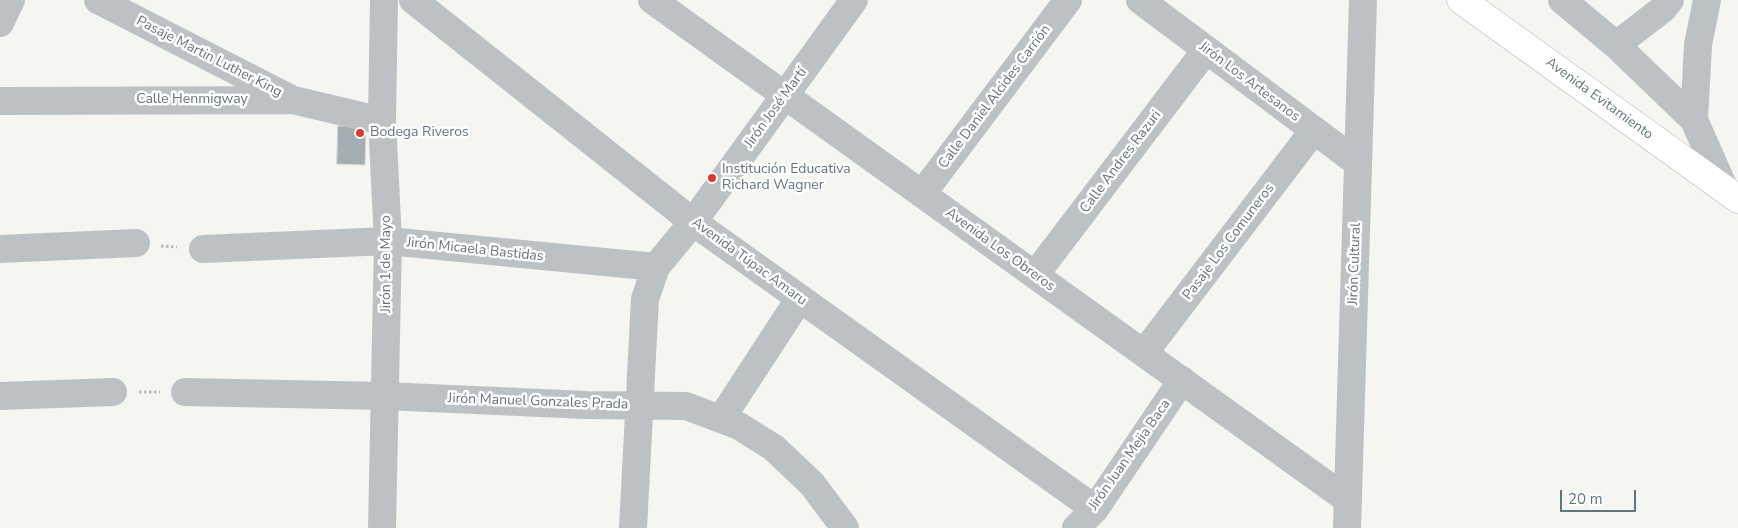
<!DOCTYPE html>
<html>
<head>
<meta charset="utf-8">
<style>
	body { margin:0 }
	#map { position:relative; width:1738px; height:528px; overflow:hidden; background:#f5f5f2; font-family:"Nunito Sans",sans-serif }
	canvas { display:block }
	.scale { position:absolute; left:1560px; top:490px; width:76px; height:22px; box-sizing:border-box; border:2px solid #62757c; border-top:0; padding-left:6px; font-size:15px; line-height:18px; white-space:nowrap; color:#62757c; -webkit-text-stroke:4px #fff; paint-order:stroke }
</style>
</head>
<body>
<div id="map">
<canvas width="1738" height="528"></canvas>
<div class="scale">20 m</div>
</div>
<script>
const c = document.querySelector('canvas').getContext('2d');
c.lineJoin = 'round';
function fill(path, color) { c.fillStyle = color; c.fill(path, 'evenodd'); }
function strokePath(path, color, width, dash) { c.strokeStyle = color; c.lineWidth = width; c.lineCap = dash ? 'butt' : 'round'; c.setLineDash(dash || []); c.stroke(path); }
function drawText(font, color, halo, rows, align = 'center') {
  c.font = font + ' "Nunito Sans",sans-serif'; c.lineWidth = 5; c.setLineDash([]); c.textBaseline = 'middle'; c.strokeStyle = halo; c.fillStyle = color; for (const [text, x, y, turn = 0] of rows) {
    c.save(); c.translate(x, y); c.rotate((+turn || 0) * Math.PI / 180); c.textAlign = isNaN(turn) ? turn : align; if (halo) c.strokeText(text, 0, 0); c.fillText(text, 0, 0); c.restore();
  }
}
const building = new Path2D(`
	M338,126L366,127L365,165L337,164Z`);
fill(building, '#a4aeb2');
strokePath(building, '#d7d6d5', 1);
const secondary = new Path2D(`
	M1461,0L1738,199`);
strokePath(secondary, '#afb6b9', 29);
strokePath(new Path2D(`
	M161,246L177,247
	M139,392H160`), '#b7bbbc', 3, [2.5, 2.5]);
strokePath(new Path2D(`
	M98,0L289,98
	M413,0L693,222L1095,509
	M652,0L1348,500
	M1140,0L1358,163
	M1562,0L1616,45L1694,120
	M1707,0L1698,45L1694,120L1725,190
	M0,23L11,0
	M1616,45L1663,9L1670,0
	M0,101L293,100L382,121
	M922,194L1068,0
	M0,249L136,243
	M203,249L388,241L656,267
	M1035,275L1206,50
	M1144,353L1314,130
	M185,392L385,396L586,405L686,406L739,426L774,448L812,484L845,528
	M0,396L113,392
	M721,419L800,298
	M382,528L388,241L382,121L384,0
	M633,528L645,299L656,267L693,222L854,0
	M1076,528L1095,509L1182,380
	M1347,528L1363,0`), '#bcc2c4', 28);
strokePath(secondary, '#fff', 28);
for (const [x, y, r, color] of [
	[360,133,5,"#da3b2e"],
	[712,178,5,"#da3b2e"]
]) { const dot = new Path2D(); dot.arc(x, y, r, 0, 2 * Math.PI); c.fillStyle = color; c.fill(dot); strokePath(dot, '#fff', 2); }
drawText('14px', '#62757c', '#fff', [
	["Pasaje Martin Luther King",209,57,27],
	["Jirón Los Artesanos",1249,82,37],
	["Calle Daniel Alcides Carrión",995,97,-53],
	["Avenida Evitamiento",1599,99,36],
	["Calle Henmigway",192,100],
	["Jirón José Martí",776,108,-54],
	["Calle Andres Razuri",1121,162,-53],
	["Pasaje Los Comuneros",1229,242,-53],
	["Jirón Micaela Bastidas",475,250,6],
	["Avenida Los Obreros",1000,250,36],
	["Avenida Túpac Amaru",749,262,36],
	["Jirón 1 de Mayo",387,264,-90],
	["Jirón Cultural",1355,264,-88],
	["Jirón Manuel Gonzales Prada",538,402,2],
	["Jirón Juan Mejia Baca",1130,455,-55]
]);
drawText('14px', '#62757c', '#fff', [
	["Bodega Riveros",370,133],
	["Institución Educativa",722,170],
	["Richard Wagner",722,186]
], 'left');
</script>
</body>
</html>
